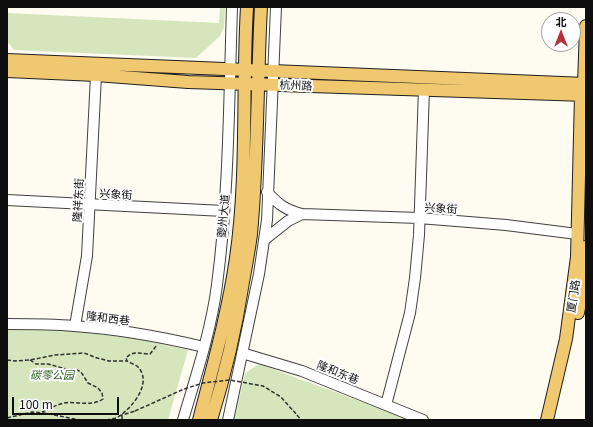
<!DOCTYPE html>
<html>
<head>
<meta charset="utf-8">
<style>
	body { margin:0 }
	#map { position:relative; width:593px; height:427px; overflow:hidden; background:#fefbf1; font-family:Georgia,"Noto Sans SC",serif }
	canvas { display:block }
	.frame { position:absolute; inset:0; border:8px solid #0e0e0e; pointer-events:none }
	.north { position:absolute; left:541px; top:12px; width:40px; height:40px; box-sizing:border-box; background:#fff; border:1px solid #9f9f9f; border-radius:50%; rotate:0deg; font-size:11px; font-weight:700; line-height:16px; text-align:center; color:#0e0e0e }
	.north::after { content:''; display:block; margin:auto; width:14px; height:18px; background:#b5303e; clip-path:polygon(50% 0,100% 100%,50% 72%,0 100%) }
	.scale { position:absolute; left:12px; top:397px; width:107px; height:18px; box-sizing:border-box; border:2px solid #0e0e0e; border-top:0; padding-left:5px; font-size:12px; line-height:14px; white-space:nowrap; color:#0e0e0e; -webkit-text-stroke:3px #fff; paint-order:stroke }
</style>
</head>
<body>
<div id="map">
<canvas width="593" height="427"></canvas>
<div class="frame"></div>
<div class="north">北</div>
<div class="scale">100 m</div>
</div>
<script>
const c = document.querySelector('canvas').getContext('2d');
c.lineJoin = 'round';
function fill(path, color) { c.fillStyle = color; c.fill(path, 'evenodd'); }
function strokePath(path, color, width, dash) { c.strokeStyle = color; c.lineWidth = width; c.lineCap = dash ? 'butt' : 'round'; c.setLineDash(dash || []); c.stroke(path); }
function drawText(font, color, halo, rows, align = 'center') {
  c.font = font + ' Georgia,"Noto Sans SC",serif'; c.lineWidth = 4; c.setLineDash([]); c.textBaseline = 'middle'; c.strokeStyle = halo; c.fillStyle = color; for (const [text, x, y, turn = 0] of rows) {
    c.save(); c.translate(x, y); c.rotate((+turn || 0) * Math.PI / 180); c.textAlign = isNaN(turn) ? turn : align; if (halo) c.strokeText(text, 0, 0); c.fillText(text, 0, 0); c.restore();
  }
}
fill(new Path2D(`
	M220,7H225L224,27L220,36L196,58L14,50L7,41V13L219,23Z
	M7,329L76,331L137,339L188,350L168,420H7Z
	M259,364L397,415L409,420H234L245,373Z`), '#d5e6bc');
const minor = new Path2D(`
	M7,200L224,211
	M302,214L419,218L506,225L577,234
	M264,240L288,221L302,214C286,210 279,205 267,192
	M7,324C29,324 52,324 74,326C118,329 162,337 204,347
	M75,326L87,256L96,75
	M242,353L302,371L423,420
	M386,405L410,313L415,278L419,235L424,89
	M183,420C196,376 211,331 217,285C229,193 229,100 232,7
	M228,420L259,274L267,220L276,7`);
const major = new Path2D(`
	M7,60L586,84
	M7,71L96,75L188,82L586,95
	M578,313L582,292L586,247
	M199,420C213,366 228,313 236,258C248,175 242,90 247,7
	M211,420C225,375 236,328 243,282C246,266 249,250 251,234C258,158 257,82 261,7
	M547,420L566,339L577,257L581,95L584,84L586,26`);
strokePath(minor, '#414141', 12);
strokePath(major, '#1f1f1f', 14);
strokePath(new Path2D(`
	M7,360L15,361L30,360L55,355L84,353L97,358L109,361H127
	M30,360L36,364H48L66,369H75L81,372L88,383L98,388L102,393L103,399C91,407 77,401 64,403C56,405 48,409 40,413
	M297,415L301,420
	M119,416L135,411
	M122,416V420
	M7,418L32,412L44,413L80,420
	M106,420C110,419 115,419 118,417C132,408 153,383 138,367C135,364 130,363 127,361L126,358C133,350 141,354 150,354L157,345`), '#303030', 1.5, [4, 2]);
strokePath(minor, '#fff', 10);
strokePath(major, '#efc870', 12);
strokePath(new Path2D(`
	M135,411L184,389L203,383L230,380L263,386L281,397L297,415`), '#303030', 1.5, [4, 2]);
drawText('11px', '#0e0e0e', '#fff', [
	["杭州路",296,85,2],
	["兴象街",116,194,3],
	["隆祥东街",78,200,-87],
	["兴象街",441,208,4],
	["夔州大道",223,216,-85],
	["厦门路",573,296,-82],
	["隆和西巷",108,318,7],
	["隆和东巷",338,372,22]
]);
drawText('italic 11px', '#346223', '#fff', [
	["碳零公园",52,375]
]);
</script>
</body>
</html>
